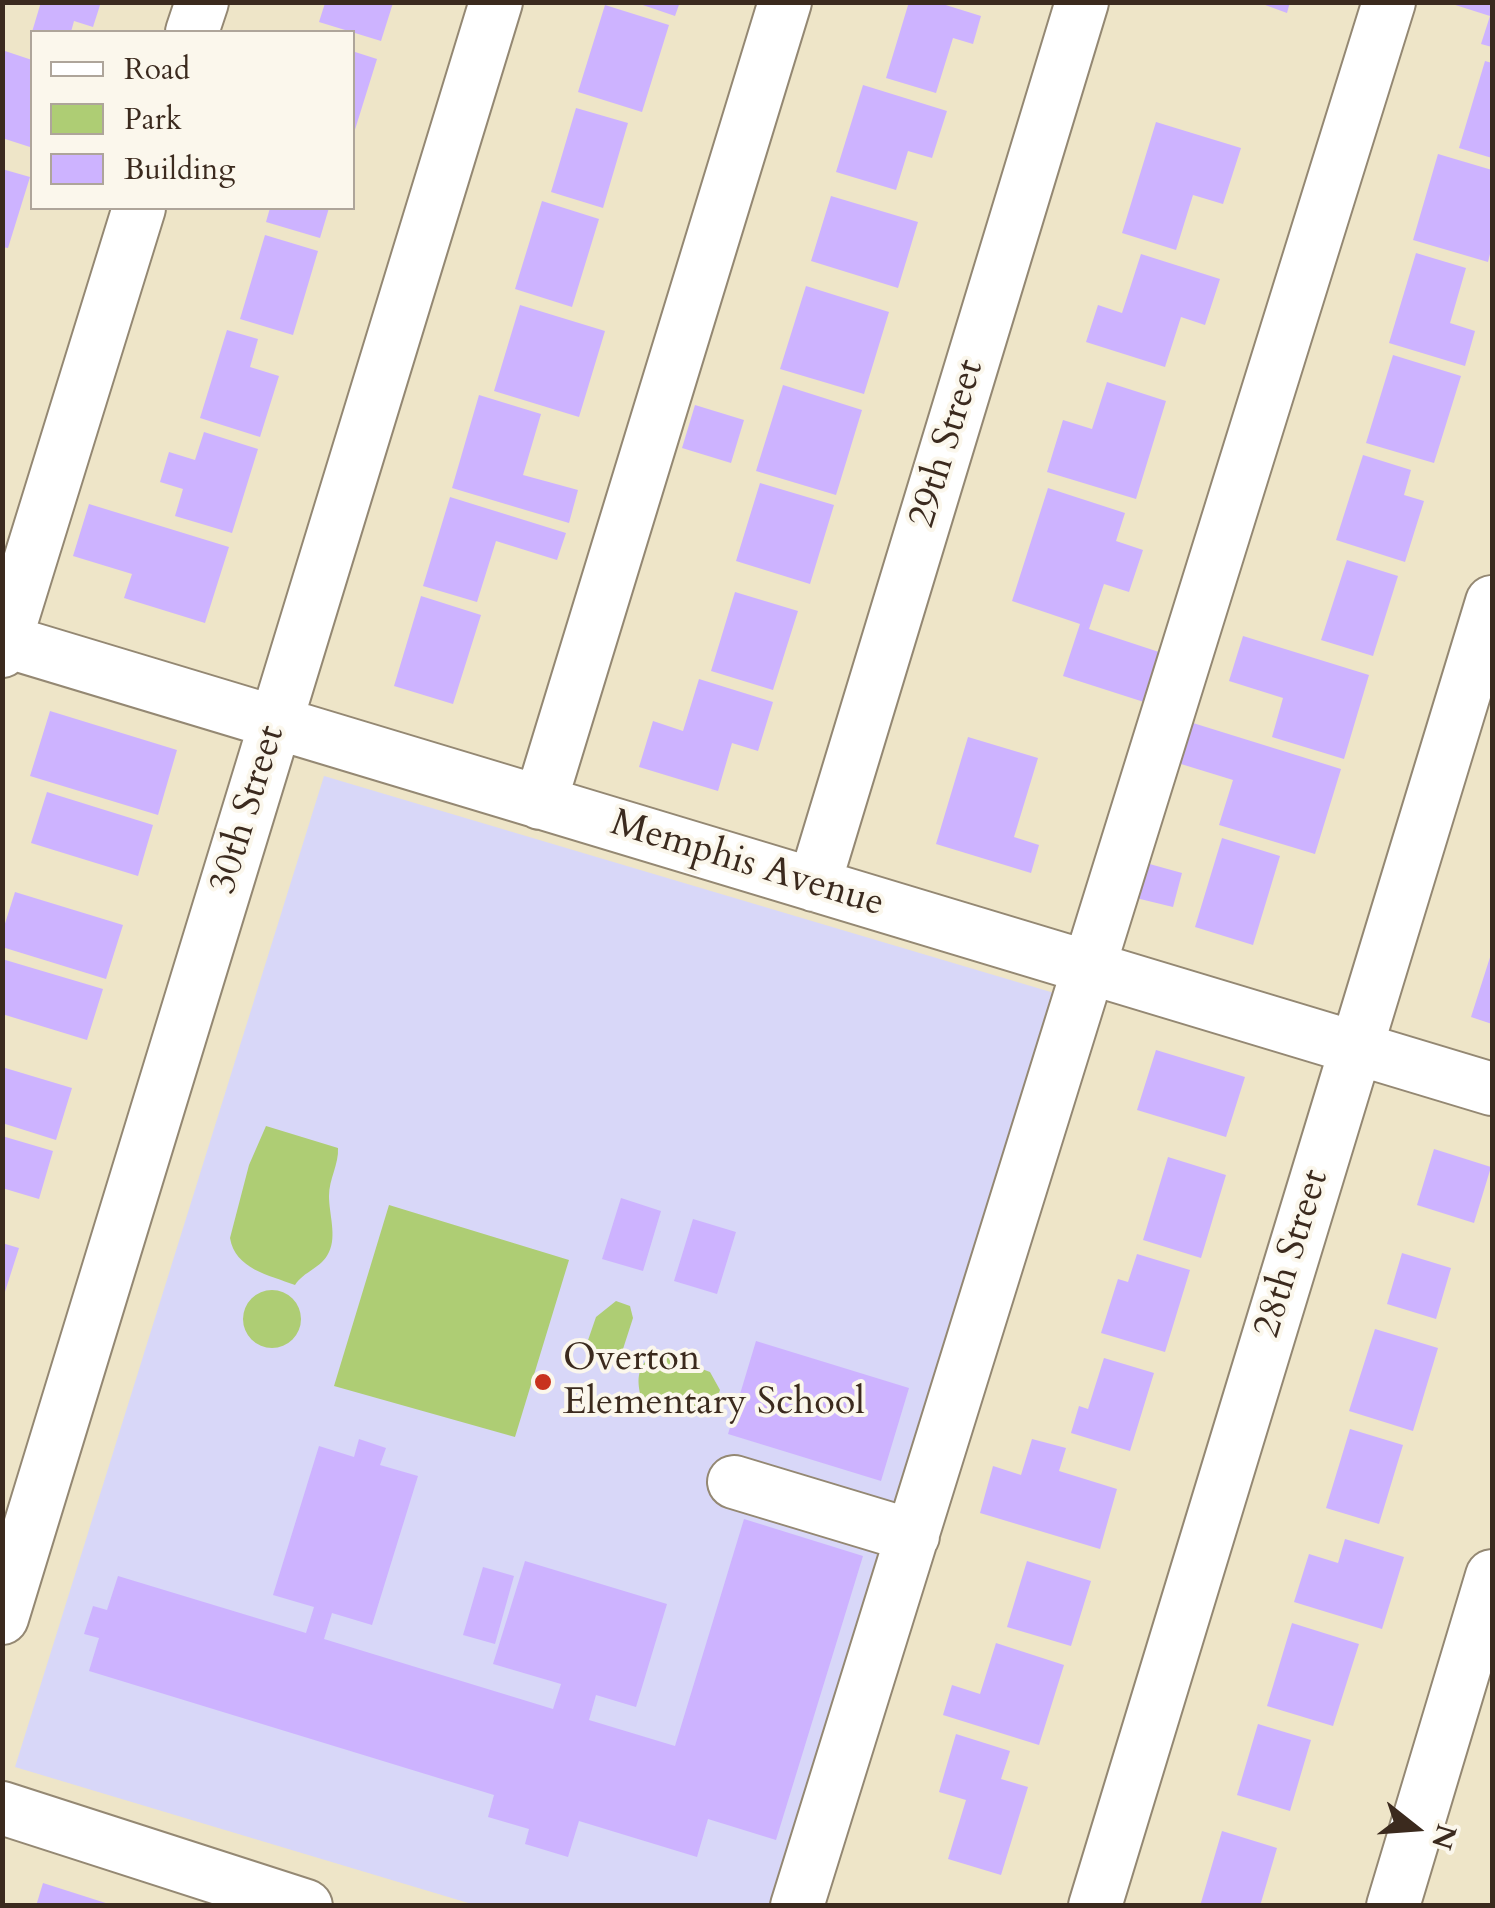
<!DOCTYPE html>
<html>
<head>
<meta charset="utf-8">
<style>
	body { margin:0 }
	#map { position:relative; width:1495px; height:1908px; overflow:hidden; background:#eee5c8; font-family:Cardo,serif }
	canvas { display:block }
	.frame { position:absolute; inset:0; border:5px solid #3b2a1e; pointer-events:none }
	.legend { position:absolute; left:30px; top:30px; width:325px; height:180px; box-sizing:border-box; background:#fbf7ec; border:2px solid #aea59a; margin:0; padding:12px 18px; list-style:none; font-size:30px; color:#3b2a1e }
	.legend li { display:flex; align-items:center; gap:20px; height:50px }
	.legend b { width:50px; border:2px solid #aea59a }
	.north { position:absolute; left:1365px; top:1778px; width:100px; height:100px; -webkit-text-stroke:8px #fbf7ec; paint-order:stroke; rotate:107deg; font-size:28px; font-weight:700; line-height:40px; text-align:center; color:#3b2a1e }
	.north::after { content:''; display:block; margin:auto; width:35px; height:45px; background:#3b2a1e; clip-path:polygon(50% 0,100% 100%,50% 72%,0 100%) }
</style>
</head>
<body>
<div id="map">
<canvas width="1495" height="1908"></canvas>
<div class="frame"></div>
<ul class="legend">
<li><b style="height:12px;background:#fff"></b>Road</li>
<li><b style="height:28px;background:#aecd74"></b>Park</li>
<li><b style="height:28px;background:#cdb3ff"></b>Building</li>
</ul>
<div class="north">N</div>
</div>
<script>
const c = document.querySelector('canvas').getContext('2d');
c.lineJoin = 'round';
function fill(path, color) { c.fillStyle = color; c.fill(path, 'evenodd'); }
function strokePath(path, color, width, dash) { c.strokeStyle = color; c.lineWidth = width; c.lineCap = dash ? 'butt' : 'round'; c.setLineDash(dash || []); c.stroke(path); }
function drawText(font, color, halo, rows, align = 'center') {
  c.font = font + ' Cardo,serif'; c.lineWidth = 8; c.setLineDash([]); c.textBaseline = 'middle'; c.strokeStyle = halo; c.fillStyle = color; for (const [text, x, y, turn = 0] of rows) {
    c.save(); c.translate(x, y); c.rotate((+turn || 0) * Math.PI / 180); c.textAlign = isNaN(turn) ? turn : align; if (halo) c.strokeText(text, 0, 0); c.fillText(text, 0, 0); c.restore();
  }
}
fill(new Path2D(`
	M324,776L1071,998L789,1905H475L15,1767Z`), '#d8d7f8');
fill(new Path2D(`
	M266,1126L338,1148C339,1164 329,1179 329,1196C329,1214 337,1236 329,1252C322,1268 304,1271 295,1285C269,1275 235,1269 230,1238L249,1165Z
	M389,1205L569,1260L515,1437L334,1386Z
	M243 1319a29 29 0 1 1 58 0a29 29 0 1 1-58 0Z
	M616,1301L630,1306L633,1318L623,1349C611,1355 597,1357 585,1349L596,1317Z
	M654,1351L710,1372L720,1390L715,1404L697,1416L641,1398C636,1376 638,1368 654,1351Z`), '#aecd74');
fill(new Path2D(`
	M41,2H101L93,27L74,21L71,32H32Z
	M634,2H680L675,16Z
	M909,2H936L981,16L973,44L953,38L936,93L886,78Z
	M1257,2H1290L1287,13Z
	M1492,2V47L1481,44L1490,16L1449,3Z
	M325,3H393L381,41L319,22Z
	M605,5L669,25L642,112L578,92Z
	M2,50L32,60L30,147L2,138Z
	M352,51L377,59L353,136H352Z
	M1485,61L1492,63V158L1459,148Z
	M863,85L947,111L932,158L908,151L896,190L836,172Z
	M576,108L628,123L603,208L551,192Z
	M1156,122L1241,148L1223,204L1193,195L1176,250L1122,233Z
	M1438,154L1492,170V246L1488,262L1413,240Z
	M2,169L30,177L8,248L2,247Z
	M831,196L918,222L898,288L811,261Z
	M542,201L599,219L572,307L515,289Z
	M270,208H329L320,238L266,222Z
	M265,235L318,251L293,335L240,319Z
	M1416,253L1466,268L1450,323L1475,331L1465,366L1389,343Z
	M1141,254L1220,279L1205,325L1181,317L1165,367L1086,342L1098,305L1122,313Z
	M806,286L889,312L864,394L780,369Z
	M520,305L605,331L579,417L494,391Z
	M227,330L258,339L250,367L279,376L260,437L200,418Z
	M1393,355L1461,376L1434,463L1366,443Z
	M1107,382L1166,401L1136,499L1047,472L1063,420L1092,429Z
	M783,385L862,410L836,495L756,471Z
	M479,395L541,414L523,475L578,490L569,523L452,488Z
	M695,405L744,420L731,463L682,448Z
	M204,432L258,449L232,533L175,516L183,489L160,482L169,452L195,460Z
	M1363,455L1411,470L1404,495L1424,501L1405,562L1336,540Z
	M760,483L834,505L810,584L736,561Z
	M1048,488L1125,513L1116,541L1143,550L1129,592L1104,584L1089,629L1162,653L1147,703L1063,676L1080,624L1012,601Z
	M450,497L566,533L557,560L496,541L477,602L423,586Z
	M89,504L229,547L205,623L124,598L132,574L73,556Z
	M1347,560L1398,576L1373,656L1321,640Z
	M735,592L798,611L773,690L711,671Z
	M421,596L481,615L453,704L394,686Z
	M1243,636L1369,675L1344,759L1272,737L1283,698L1229,681Z
	M699,679L773,702L758,751L732,743L718,791L639,767L653,721L683,731Z
	M50,711L177,750L158,815L30,776Z
	M1193,723L1341,769L1315,854L1219,825L1233,780L1181,764Z
	M968,737L1038,758L1014,837L1039,845L1031,873L936,844Z
	M47,792L153,825L138,876L31,843Z
	M1222,838L1280,856L1253,945L1195,927Z
	M1146,863L1182,873L1173,907L1136,898Z
	M15,892L123,925L106,979L2,947V933Z
	M1492,951V1024L1471,1017Z
	M2,959L103,989L87,1040L2,1014Z
	M1156,1050L1245,1077L1226,1137L1137,1110Z
	M2,1067L72,1088L56,1140L2,1123Z
	M2,1136L53,1151L39,1199L2,1188Z
	M1434,1149L1491,1167L1474,1223L1417,1205Z
	M1168,1157L1226,1175L1201,1258L1143,1240Z
	M621,1198L661,1211L643,1271L602,1259Z
	M693,1219L736,1232L717,1294L674,1281Z
	M2,1243L19,1248L3,1298H2Z
	M1402,1253L1451,1268L1436,1319L1387,1304Z
	M1137,1254L1190,1270L1165,1352L1101,1333L1118,1279L1128,1282Z
	M1375,1329L1438,1348L1413,1431L1349,1411Z
	M756,1341L909,1388L881,1481L728,1434Z
	M1104,1358L1154,1373L1130,1451L1071,1433L1079,1406L1088,1409Z
	M1350,1429L1403,1445L1379,1524L1326,1508Z
	M359,1439L386,1448L380,1465L418,1476L372,1625L332,1613L324,1639L553,1709L561,1684L493,1664L525,1561L667,1604L636,1707L596,1695L589,1720L675,1746L744,1519L863,1556L776,1840L708,1819L697,1857L579,1821L568,1857L525,1844L529,1829L488,1817L494,1795L89,1671L99,1638L84,1634L93,1606L107,1610L118,1576L306,1633L314,1607L273,1595L319,1446L354,1457Z
	M1032,1439L1066,1448L1059,1471L1117,1489L1100,1549L980,1513L993,1466L1021,1475Z
	M1345,1539L1404,1557L1382,1629L1294,1602L1309,1554L1338,1563Z
	M1027,1561L1091,1581L1071,1646L1007,1627Z
	M483,1567L514,1576L495,1644L463,1635Z
	M1292,1623L1359,1644L1333,1726L1267,1706Z
	M996,1643L1064,1665L1039,1745L943,1715L952,1685L980,1694Z
	M1258,1724L1311,1740L1290,1811L1237,1795Z
	M956,1734L1010,1751L1001,1779L1028,1787L1001,1875L948,1859L966,1800L939,1792Z
	M1222,1831L1277,1848L1260,1906H1200Z
	M43,1883L112,1905V1906H36Z`), '#cdb3ff');
const minor = new Path2D(`
	M192,32L202,2
	M2,640L1492,1089
	M2,651L139,208
	M540,803L785,2
	M814,885L1082,2
	M734,1482L913,1536
	M2,1618L496,2
	M2,1808L306,1906
	M797,1906L1389,2
	M1095,1906L1492,602
	M1393,1906L1492,1576`);
strokePath(minor, '#948873', 56);
strokePath(minor, '#fff', 52);
for (const [x, y, r, color] of [
	[543,1382,10,"#c8321e"]
]) { const dot = new Path2D(); dot.arc(x, y, r, 0, 2 * Math.PI); c.fillStyle = color; c.fill(dot); strokePath(dot, '#fbf7ec', 4); }
drawText('38px', '#3b2a1e', '#fbf7ec', [
	["29th Street",948,444,-73],
	["30th Street",249,810,-73],
	["Memphis Avenue",747,865,17],
	["28th Street",1293,1254,-73]
]);
drawText('38px', '#3b2a1e', '#fbf7ec', [
	["Overton",563,1360],
	["Elementary School",563,1404]
], 'left');
</script>
</body>
</html>
